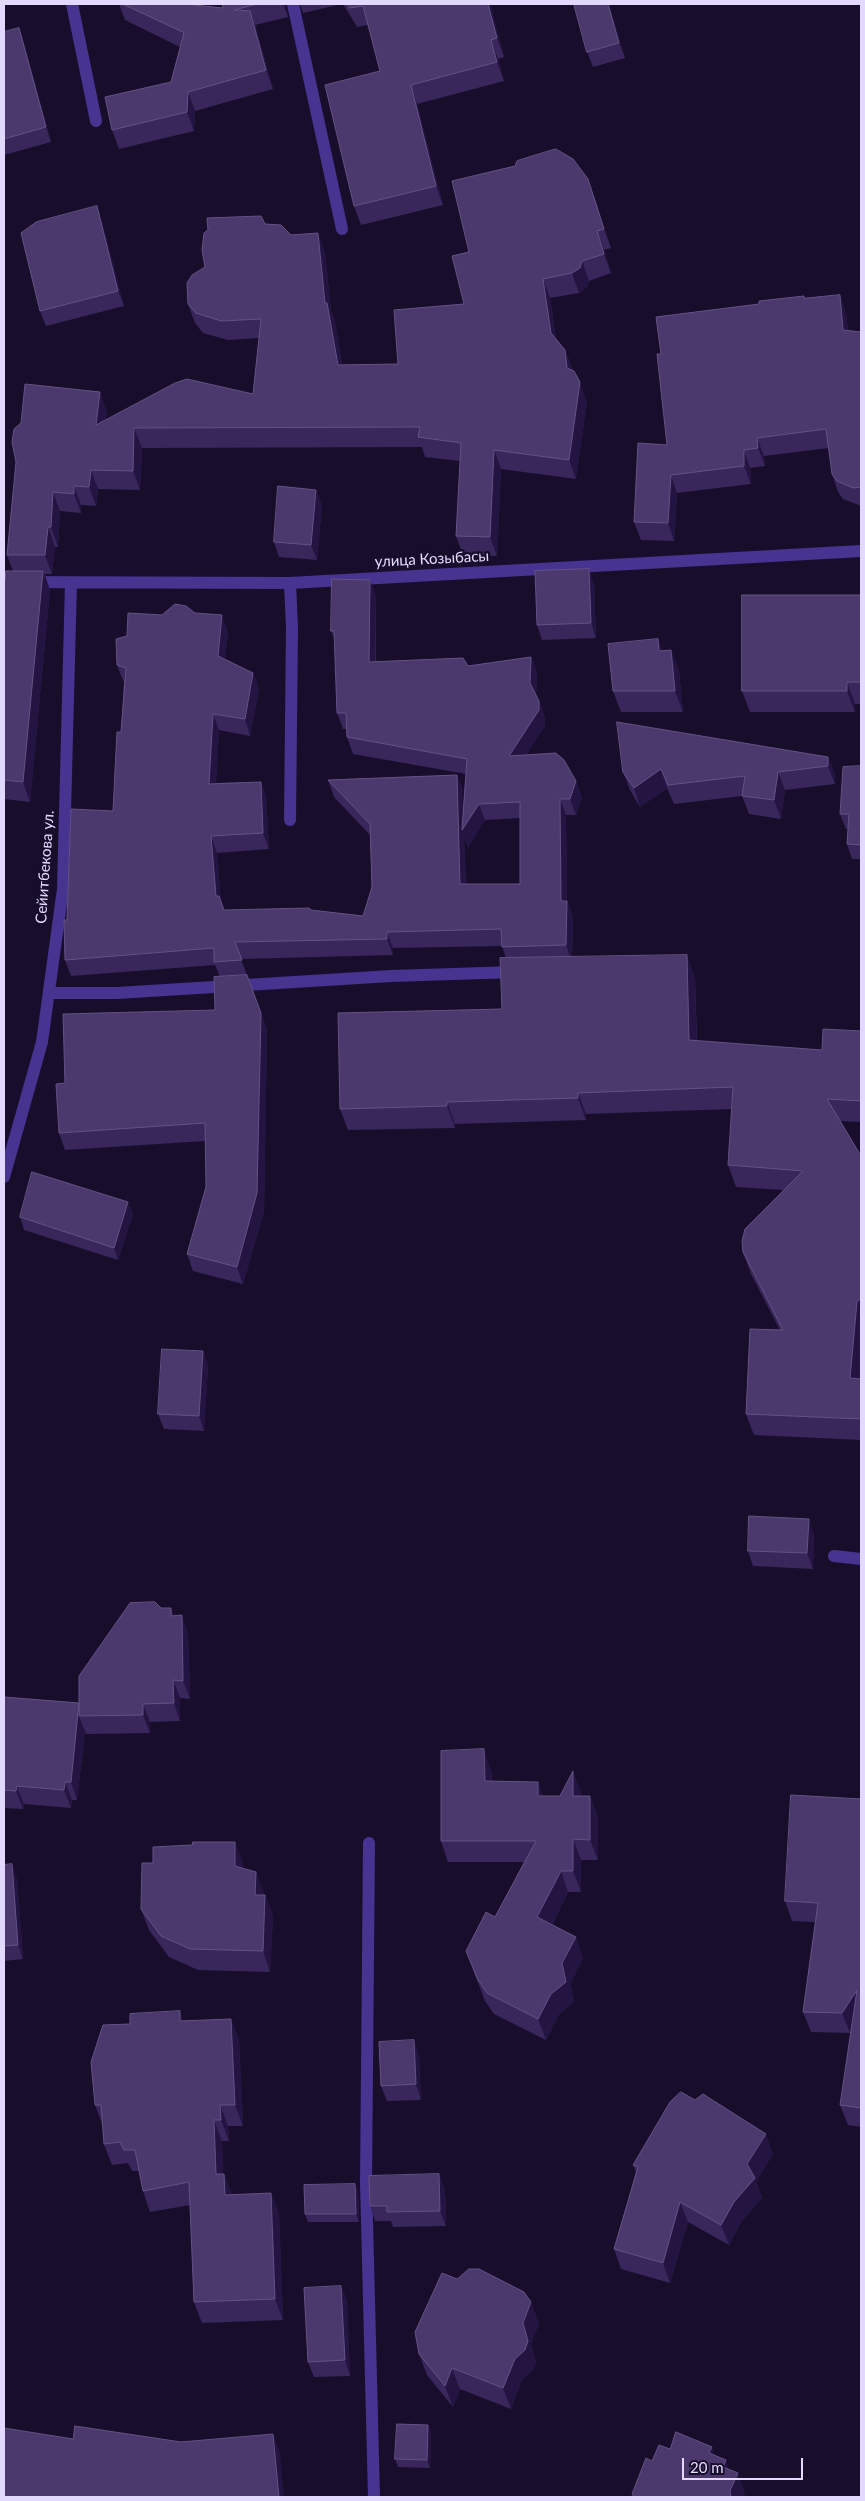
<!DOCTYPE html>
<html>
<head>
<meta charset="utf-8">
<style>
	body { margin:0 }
	#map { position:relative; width:865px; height:2501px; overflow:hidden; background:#180e2c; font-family:Lato,sans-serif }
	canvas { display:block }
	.frame { position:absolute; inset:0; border:5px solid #e3d9ff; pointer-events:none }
	.scale { position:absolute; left:682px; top:2458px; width:121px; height:22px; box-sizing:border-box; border:2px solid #e3d9ff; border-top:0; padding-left:6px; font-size:15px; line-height:18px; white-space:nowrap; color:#e3d9ff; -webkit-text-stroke:4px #180e2c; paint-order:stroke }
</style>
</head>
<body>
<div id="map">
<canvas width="865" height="2501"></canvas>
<div class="frame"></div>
<div class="scale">20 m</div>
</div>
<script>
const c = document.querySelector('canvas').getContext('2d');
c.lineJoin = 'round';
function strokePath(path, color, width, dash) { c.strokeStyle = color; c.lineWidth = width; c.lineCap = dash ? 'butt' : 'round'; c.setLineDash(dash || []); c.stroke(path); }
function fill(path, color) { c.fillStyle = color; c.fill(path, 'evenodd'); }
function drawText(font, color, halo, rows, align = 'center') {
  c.font = font + ' Lato,sans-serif'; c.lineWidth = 5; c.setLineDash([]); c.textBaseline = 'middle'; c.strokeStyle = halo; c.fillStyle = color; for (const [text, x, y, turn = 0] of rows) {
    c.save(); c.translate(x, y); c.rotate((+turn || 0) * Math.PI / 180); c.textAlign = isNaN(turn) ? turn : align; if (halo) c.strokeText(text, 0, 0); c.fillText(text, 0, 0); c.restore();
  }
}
strokePath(new Path2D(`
	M72,4L96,121
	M293,4L342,229
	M4,582L290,583L861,551
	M290,820L292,627L290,583
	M49,993H117L391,976L516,972
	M4,1177L42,1042L63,889L71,583
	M834,1556L861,1559
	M369,1843L366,2182L374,2497`), '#463490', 12);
fill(new Path2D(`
	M119,4H185L223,8L222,4H285L288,17L255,25L273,89L195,111L194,131L119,149L112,130L171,82L180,47L125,20Z
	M300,4H342L303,13Z
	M343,4H490L504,57L498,59L504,81L417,104L443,205L361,225L354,206L380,71L368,25L357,27Z
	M574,4H609L625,58L593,67L587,52Z
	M19,28L24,43L51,142L4,155V32Z
	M595,199L611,248L604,250L611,273L589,281L587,287L579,293L550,298L556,339L565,350L573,371L587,402L576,479L501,469L497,556L463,555L456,536L460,461L425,457L422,447L142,448L140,490L98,489L96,506L81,505V513L60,511L58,547H55L52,574H45L50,590L30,802L4,799V580H5L13,571L7,555L107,411L106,420L253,394L259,338L228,340L203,333L195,323L188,304L205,267L265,224L291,235L325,252L331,311L335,322L342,365L398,364L464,304L469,252Z
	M102,222L124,306L46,326L40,311Z
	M804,296L805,298L846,313L848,331L861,332V506L843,499L838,492L832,474L829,448L764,456L765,466L750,468L751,484L677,493L674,541L641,540L634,522L667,445L661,354L759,304Z
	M316,490L322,505L317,560L279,557L274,542Z
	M594,584L596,638L542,640L537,625Z
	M861,595V704H855V712H750L742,691Z
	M376,596V661L468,666L531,657L537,673L536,695L539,701L545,718V726L526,755L576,781L582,798L576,815H566L567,901L573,917L572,957L695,977L697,1041L822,1050L861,1031V1122L840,1121L860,1379H861V1440L754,1435L746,1414L780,1330L751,1274L743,1252L784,1190L736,1187L728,1165L732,1109L586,1114V1120L455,1124V1128L348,1130L340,1109L502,1009L506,958L502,946L393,948V955L241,959L267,1030L264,1211L243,1284L193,1271L187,1254L206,1187L205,1141L65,1150L59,1133L65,1083L215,1010L220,977L215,965L71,976L65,960L67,920L113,811L121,732L124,681H123L117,665L127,636L162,615L228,632L225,659L253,673L259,689L250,736L219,730L216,783L261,782L266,798L269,849L217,853L221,904L224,910H311L363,916L372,887L370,835L334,797L328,780L457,775L463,791V808L466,774L353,754L347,737L346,729H343L337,713L335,640L331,631ZM520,818V884H466L464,837L468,847L485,820Z
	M658,639L662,651L671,650L679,671L683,712H621L613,691Z
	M828,757L835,775V784L785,790L781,819L749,814L742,796L674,804L667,788L640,807L630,790L623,772Z
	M861,766V859H852L847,844L848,829H846L840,814Z
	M128,1202L133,1214L118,1260L24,1230L20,1217Z
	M203,1351L208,1366L204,1431L164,1429L158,1414Z
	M814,1534L813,1569L753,1566L748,1551Z
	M161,1608H171L173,1616L188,1633L190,1699L180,1698V1721L150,1722V1733L86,1734L85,1731L77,1800H72L71,1808L24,1804L23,1809L4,1808V1704L79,1703Z
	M491,1770L492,1781L538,1782L543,1796H560L581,1792V1796H590L598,1817V1860H581V1892H568L552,1925L583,1958L570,1984L574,2002L559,2014L546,2040L494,2014L485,2001L466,1951L495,1917L524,1862H448L441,1841Z
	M861,1799V2127L848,2125L840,2105L851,2031L850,2033L811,2032L803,2012L815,1922L792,1921L785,1901Z
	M243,1863V1868L264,1893L263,1895H265L273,1916L270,1972L198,1970L169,1957L149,1930L141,1909Z
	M4,1865L17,1879L23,1959L4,1961Z
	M231,2019L239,2040L243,2126H228L229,2141H222L223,2174H224L232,2195L271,2193L279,2214L283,2320L202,2323L194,2302L190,2205L150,2212L143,2191L139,2171H132L128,2163L112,2165L104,2144L103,2126L95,2105L130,2024Z
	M419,2055L421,2100L387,2101L381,2086Z
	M773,2154L756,2182L762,2198L741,2222L729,2245L688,2222L670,2283L621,2269L614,2249L636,2172L633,2165Z
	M355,2184L358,2192L359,2222H308L305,2214Z
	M445,2189L446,2226L393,2227L391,2221H375L370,2206Z
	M341,2286L347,2301L350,2376L314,2377L308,2362Z
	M539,2323L531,2344L536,2363L532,2371L522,2380L511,2409L460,2389L453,2407L427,2375L419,2354Z
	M428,2425L431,2433L430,2468L398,2467L395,2459Z`), '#39265b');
fill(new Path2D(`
	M283,4H285L288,17Z
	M488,4H490L504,57L497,38Z
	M608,4H609L625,58L619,43Z
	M250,11L256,30L273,89L266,70Z
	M19,28L24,43L51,142L46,127Z
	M491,40L498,59L504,81L497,62Z
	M411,85L417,104L443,205L436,186Z
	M188,92L195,111L194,131L187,112Z
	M588,179L595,199L611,248L604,229Z
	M97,206L102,222L124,306L118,291Z
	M597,231L604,250L611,273L604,254Z
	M318,233L325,252L331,311L335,322L345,384L338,365L325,303Z
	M582,261L589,281L587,287L579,293L572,273Z
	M543,279L550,298L558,352L551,333Z
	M840,295L846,313L850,348L843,330Z
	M565,350L572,369L574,387L567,368Z
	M580,382L587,402L576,479L569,460Z
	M100,392L107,411L103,445L96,425Z
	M134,428L142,448L140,490L133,471Z
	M757,438L764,456L765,466L758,448Z
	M494,450L501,469L497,556L490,537Z
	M744,450L750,468L751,484L744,466Z
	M91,470L98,489L96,506L89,487Z
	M671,475L677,493L674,541L668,523Z
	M74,486L81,505V513L74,494Z
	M316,490L322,505L317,560L311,545Z
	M53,492L60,511L58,547L51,527Z
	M48,527L55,547L52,574L45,555Z
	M589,569L594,584L596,638L591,623Z
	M43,571L50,590L30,802L23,782Z
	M370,580L376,596L375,678L369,662Z
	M222,615L228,632L224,672L218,656Z
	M658,639L665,660L659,651Z
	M671,650L679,671L683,712L675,691Z
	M531,657L537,673L536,700L530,683Z
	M253,673L259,689L250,736L245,719Z
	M847,682L855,704V712L847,691Z
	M539,701L545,718V726L515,773L509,756Z
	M213,714L219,730L215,800L209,784Z
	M828,757L835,775V784L828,766Z
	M661,769L667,788L640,807L634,788Z
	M778,772L785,790L781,819L774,800Z
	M457,775L463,791L464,827L479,804L485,820L468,847L464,837L466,900L460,884Z
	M576,781L582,798L576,815L570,799Z
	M261,782L266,798L269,849L263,833Z
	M560,799L566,815L567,908V901L573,917L572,962L566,945L561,901Z
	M211,836L217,853L222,913L216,896Z
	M387,932L393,948V955L387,939Z
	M687,955L695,977L697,1062L689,1040Z
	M261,1013L267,1030L264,1211L243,1284L237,1267Z
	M578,1093L586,1114V1120L578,1098Z
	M447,1102L455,1124V1128L447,1106Z
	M128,1202L133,1214L118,1260L114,1248Z
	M861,1298V1365L858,1399L850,1378L857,1302Z
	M203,1351L208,1366L204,1431L199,1416Z
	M809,1519L814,1534L813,1569L807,1553Z
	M182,1615L188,1633L190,1699L183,1681Z
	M173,1680L180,1698V1721L174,1703Z
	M79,1703V1716L85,1731L77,1800L71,1782Z
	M143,1704L150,1722V1733L143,1715Z
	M484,1749L491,1770L492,1802L485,1781Z
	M573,1771L581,1792V1817L573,1796Z
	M65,1782L72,1800L71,1808L64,1790Z
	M538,1782L546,1803L538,1796Z
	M17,1786L24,1804L23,1809L16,1791Z
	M590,1796L598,1817V1860L590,1840Z
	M573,1839L581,1860V1892L573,1871Z
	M235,1842L243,1863V1887L235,1866Z
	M12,1864L17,1879L23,1959L18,1945Z
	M561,1871L568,1892L545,1938L537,1917Z
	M256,1872L264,1893L263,1916L255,1895Z
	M265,1895L273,1916L270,1972L263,1951Z
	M576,1937L583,1958L570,1984L574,2002L559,2014L546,2040L538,2019L562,1963Z
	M857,1990L861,2015L850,2033L842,2013Z
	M180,2011L187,2032L180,2021Z
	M231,2019L239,2040L243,2126L235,2105Z
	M414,2040L419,2055L421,2100L416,2084Z
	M220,2105L228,2126L229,2141L221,2120Z
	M214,2120L222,2141L224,2195L216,2174Z
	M766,2134L773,2154L756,2182L762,2198L741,2222L729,2245L721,2225L747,2164Z
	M224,2174L232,2195H225Z
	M439,2174L445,2189L446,2226L440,2211Z
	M355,2184L358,2192L359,2222L356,2214Z
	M271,2193L279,2214L283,2320L275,2299Z
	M680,2202L688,2222L670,2283L663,2263Z
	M341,2286L347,2301L350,2376L345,2360Z
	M531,2302L539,2323L531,2344L536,2363L532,2371L522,2380L511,2409L503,2388L523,2323Z
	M452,2368L460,2389L453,2407L445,2386Z
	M428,2425L431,2433L430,2468L427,2460Z
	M273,2434L280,2452L284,2497H279Z
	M712,2447L719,2468L709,2453Z
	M726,2460L733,2481L723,2467Z
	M738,2473L745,2494L744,2497H731L730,2491Z`), '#241441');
const building = new Path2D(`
	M123,4H185L223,8L222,4H257L234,10L250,11L266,70L188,92L187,112L112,130L105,97L171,82L184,33Z
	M348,4H488L497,38L491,40L497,62L411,85L436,186L354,206L325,85L380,71L363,6L350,8Z
	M574,4H608L619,43L587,52Z
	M19,28L46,127L4,139V32Z
	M556,149L573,159L588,179L604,229L597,231L604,254L582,261L580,268L572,273L543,279L551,333L565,350L567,368L574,371L580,382L569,460L494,450L490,537L456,536L461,443L418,437L420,427L134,428L133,471L91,470L89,487L74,486V494L53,492L51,527H48L45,555H7L16,462L12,442L14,429L21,423L25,384L100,392L96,425L175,383L187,379L253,394L261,319L221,321L196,313L188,304L187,283L192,275L205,267L202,250L204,233L208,230L207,218L261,216L265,224L281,225L291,235L318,233L325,303H327L338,365L398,364L394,310L464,304L452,256L469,252L452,181L515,166L517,161Z
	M97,206L118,291L40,311L21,233L36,222Z
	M840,295L843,330L861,332V487L853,488L837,481L832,474L826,429L757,438L758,448L744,450V466L671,475L668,523L634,522L638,443L667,445L657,354H661L656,317L759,304V301L804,296V298Z
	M278,486L316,490L311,545L274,542Z
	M589,569L591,623L537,625L535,571Z
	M6,571H43L23,782L4,780V580H5Z
	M332,579L370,580L369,662L463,658L468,666L531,657L530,683L539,701V710L509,756L556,753L564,760L576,781L570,799H560L561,901H567L566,945L502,947L501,929L387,932V939L235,942L242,960L214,962V948L65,960L64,920H67L71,809L113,811L117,732H121L126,668L117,665L116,639L127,636L128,613L162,615L175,604L186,606L195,613L222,615L218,656L253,673L245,719L213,714L209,784L261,782L263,833L211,836L216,896H219L224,910L309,908L311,910L363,916L372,887L370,824L328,780L457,775L460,884H520V802L479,804L462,830L467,759L347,737L346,713H337L334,631H331Z
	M742,595H861V682H847V691H742Z
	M658,639L659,651L671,650L675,691H613L608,644Z
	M617,722L828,757V766L778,772L774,800L742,796L745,776L668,785L661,769L634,788L623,772Z
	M861,766V845L847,844L849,814H840L843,767Z
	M687,955L689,1040L822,1050L823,1029L861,1031V1101L827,1099L861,1156V1298L857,1302L850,1378L861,1379V1419L746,1414L750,1329L783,1330L743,1252L742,1241L745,1229L803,1171L728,1165L733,1087L578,1093V1098L447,1102V1106L340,1109L338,1013L502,1009L500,958Z
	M247,975L261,1013L257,1193L237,1267L187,1254L206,1187L205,1123L59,1133L56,1084L65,1083L63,1014L215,1010L214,977Z
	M32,1172L128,1202L114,1248L20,1217Z
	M162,1349L203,1351L199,1416L158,1414Z
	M749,1516L809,1519L807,1553L748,1551Z
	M155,1602L161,1608H171V1616L182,1615L183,1681L173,1680L174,1703L143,1704V1715L79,1716V1703L71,1782H65L64,1790L17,1786L16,1791L4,1790V1697L79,1703V1676L130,1603Z
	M484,1749L485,1781L538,1782V1796H560L573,1771V1796H590V1840L573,1839V1871H561L537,1917L576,1937L562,1963L566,1982L551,1994L538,2019L487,1993L478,1980L466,1951L486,1912L495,1917L536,1841H441V1751Z
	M791,1795L861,1799V2108L840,2105L857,1990L842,2013L803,2012L818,1903L785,1901Z
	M193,1842H235V1866L256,1872L255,1895H265L263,1951L190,1949L161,1936L141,1909L142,1863H153V1847L192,1845Z
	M12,1864L18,1945L4,1946V1865Z
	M180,2011V2021L231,2019L235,2105H220L221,2120H214L216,2174H224L225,2195L271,2193L275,2299L194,2302L189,2182L143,2191L135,2150H124L120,2142L104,2144L101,2105H95L91,2062L103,2025L130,2024V2014Z
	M414,2040L416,2084L381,2086L379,2042Z
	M681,2092L695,2100L703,2094L766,2134L747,2164L755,2178L734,2202L721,2225L680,2202L663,2263L614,2249L638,2167L633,2165L670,2102Z
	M439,2174L440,2211L387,2212V2206H370L369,2176Z
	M355,2184L356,2214H305L304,2185Z
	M469,2269H479L524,2292L531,2302L523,2323L528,2341L525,2350L515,2359L503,2388L452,2368L445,2386L419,2354L415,2332L442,2273L457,2279Z
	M341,2286L345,2360L308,2362L304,2288Z
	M397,2424L428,2425L427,2460L395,2459Z
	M75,2426L181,2442L273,2434L279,2497H4V2428L73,2439Z
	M676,2432L712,2447L709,2453L726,2460L723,2467L738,2473L730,2491L731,2497H634L632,2494L646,2458L652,2461L659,2445L670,2449Z`);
fill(building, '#4b396d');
strokePath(building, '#635284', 1);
drawText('15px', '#e3d9ff', '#180e2c', [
	["улица Козыбасы",432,559,-3],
	["Сейитбекова ул.",45,867,-86]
]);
</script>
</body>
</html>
